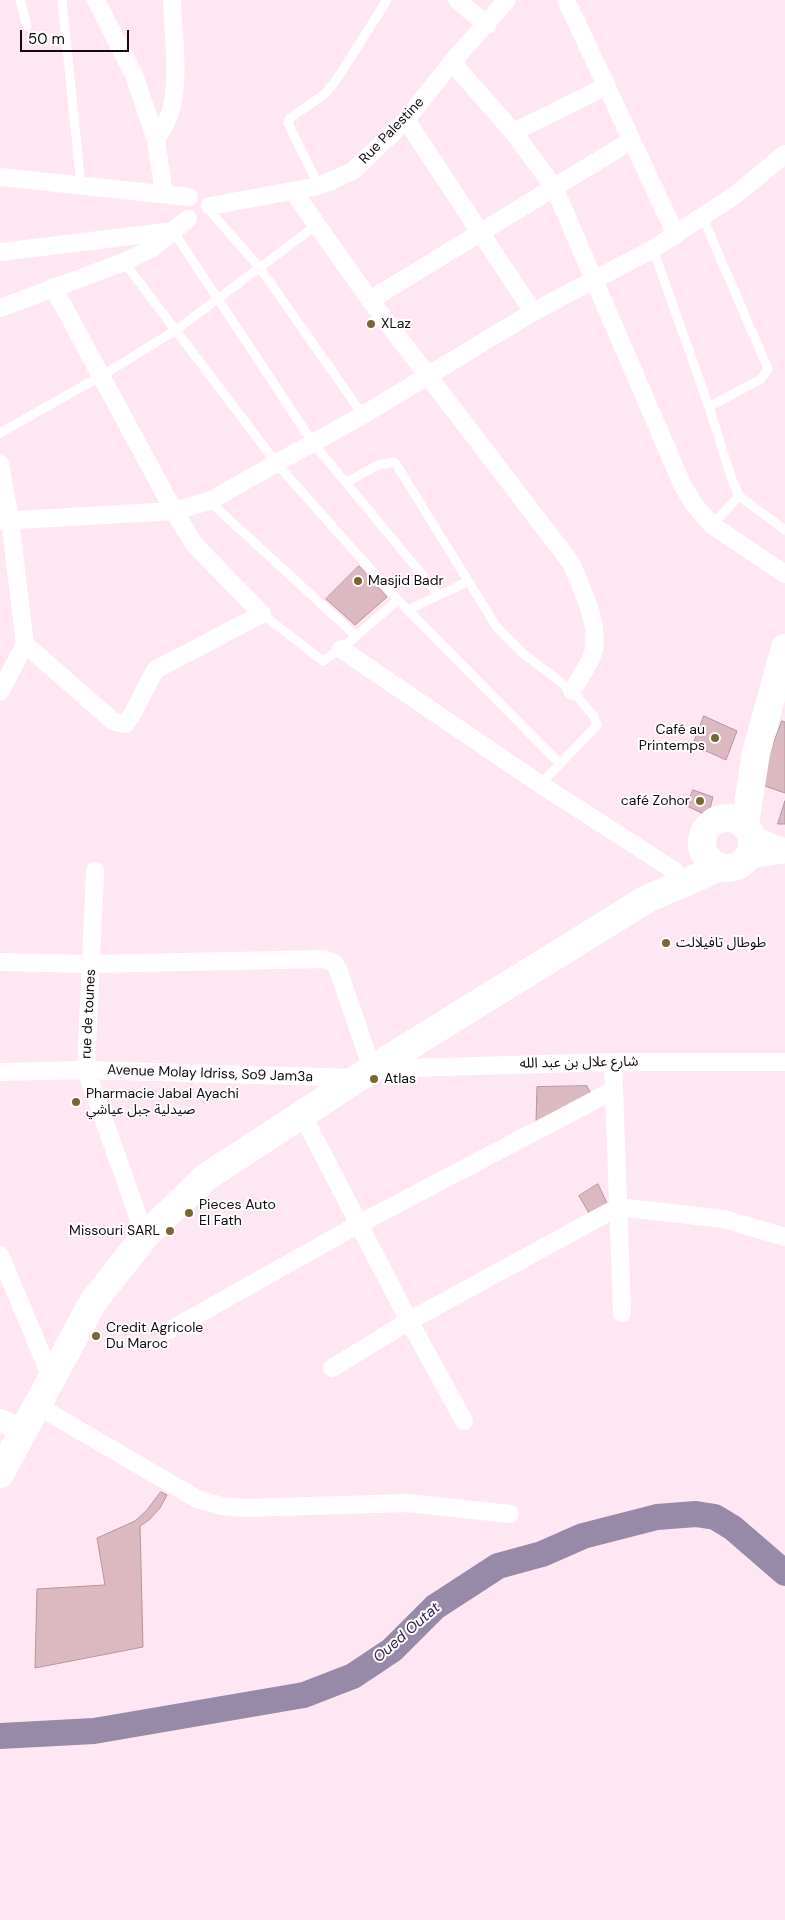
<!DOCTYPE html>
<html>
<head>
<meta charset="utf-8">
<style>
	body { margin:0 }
	#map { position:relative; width:785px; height:1920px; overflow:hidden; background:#ffe6f3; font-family:"DM Sans",sans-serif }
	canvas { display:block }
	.scale { position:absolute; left:20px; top:30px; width:109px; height:22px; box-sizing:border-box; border:2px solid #140a10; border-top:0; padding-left:6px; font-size:15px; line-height:18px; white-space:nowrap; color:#140a10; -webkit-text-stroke:4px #fff; paint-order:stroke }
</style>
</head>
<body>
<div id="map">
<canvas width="785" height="1920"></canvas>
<div class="scale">50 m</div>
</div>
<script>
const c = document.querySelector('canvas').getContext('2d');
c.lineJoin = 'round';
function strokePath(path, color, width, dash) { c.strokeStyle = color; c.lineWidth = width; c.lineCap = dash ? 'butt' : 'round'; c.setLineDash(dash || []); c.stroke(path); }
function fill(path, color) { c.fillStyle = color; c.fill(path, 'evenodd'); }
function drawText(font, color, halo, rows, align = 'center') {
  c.font = font + ' "DM Sans","Noto Sans Arabic",sans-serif'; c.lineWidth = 4; c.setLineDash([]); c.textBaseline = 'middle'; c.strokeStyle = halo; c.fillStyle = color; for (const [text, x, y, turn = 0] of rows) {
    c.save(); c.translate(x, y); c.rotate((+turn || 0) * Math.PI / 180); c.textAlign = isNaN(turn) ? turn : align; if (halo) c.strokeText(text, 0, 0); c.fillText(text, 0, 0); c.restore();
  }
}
strokePath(new Path2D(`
	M0,1736L94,1731L304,1695L353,1676L392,1650L435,1607L498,1566L542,1554L583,1536L657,1517L696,1514L715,1517L733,1528L785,1573`), '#978aa8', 26);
const building = new Path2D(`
	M359,566L387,597L355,625L326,599Z
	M704,716L737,731L726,760L693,745Z
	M782,721L785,722V793L759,784Z
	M693,790L713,797L708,816L687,806Z
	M785,801V824H778Z
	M587,1086L591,1094L570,1106L568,1104L536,1122L537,1087Z
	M598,1184L607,1203L589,1213L579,1196Z
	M161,1492L167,1495L160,1508L149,1520L140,1526L143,1647L35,1668L37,1589L105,1585L97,1538L135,1521L146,1511Z`);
fill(building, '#dcb9c0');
strokePath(building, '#b5949b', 1);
strokePath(new Path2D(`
	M20,0L27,26
	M62,0L81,185
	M319,186L288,123L290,118L326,93L339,76L387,0
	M210,211L260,268L363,415
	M703,218L768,369L761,379L709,407
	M173,231L313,443L439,595
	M653,249L709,407L732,480L739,496L785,530
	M124,262L277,464L398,600L560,764L540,784
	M0,433L103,375L176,330L318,224
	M347,482L378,465L394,462L396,464L496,626L524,654L572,691L593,715L597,725L560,764
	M209,501L356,636
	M712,525L739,496
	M408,610L467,582
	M262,614L323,661L341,649L398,600`), '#fff', 9);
strokePath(new Path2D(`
	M96,0L134,75L156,140L164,194
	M457,0L487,25
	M566,0L676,235
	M452,62L513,132L554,187L683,486L695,506L712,525L785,574
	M406,120L533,312
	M513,132L607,86
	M156,140C160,132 166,124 169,116C181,83 173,35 172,0
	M0,177L189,197
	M293,191L370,300L571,563C581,587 601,627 593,653C588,667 579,679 572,691
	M210,206L319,186L353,171L406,120L452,62L507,0
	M0,252L173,231
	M370,300L632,140
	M0,308L124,262L151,249L188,219
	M0,464L10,520L25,644L0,692
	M0,521L174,511L209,501L363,415L533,312L653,249L735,195L785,154
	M25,644L113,721L125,724L132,715L155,670L262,614L194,544L174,511L53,287
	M341,649L540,784L675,871
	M95,871L86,1070L145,1236
	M0,962L91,964L324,959L334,963L338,969L372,1069L613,1062H785
	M613,1062L622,1313
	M0,1072L86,1070L356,1078
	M302,1114L409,1321L618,1207L724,1219L785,1237
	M0,1255L51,1377
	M170,1330L359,1224L614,1090
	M332,1368L409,1321L464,1421
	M38,1406L197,1499L222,1506L244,1508L408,1503L510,1514`), '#fff', 18);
strokePath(new Path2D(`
	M752,837L785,850
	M747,858L785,852
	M0,1420L24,1431`), '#fff', 22);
strokePath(new Path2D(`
	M702 843a25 25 0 1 1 50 0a25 25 0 1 1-50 0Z
	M745,824L756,753L785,648
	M0,1474L93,1302L145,1236L206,1177L372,1069L647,899L721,867`), '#fff', 28);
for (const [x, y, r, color] of [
	[371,324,5,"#7c6535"],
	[358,581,5,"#7c6535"],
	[715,738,5,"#7c6535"],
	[700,801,5,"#7c6535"],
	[666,943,5,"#7c6535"],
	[374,1079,5,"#7c6535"],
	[76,1102,5,"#7c6535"],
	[189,1213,5,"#7c6535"],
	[170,1231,5,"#7c6535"],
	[96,1336,5,"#7c6535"]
]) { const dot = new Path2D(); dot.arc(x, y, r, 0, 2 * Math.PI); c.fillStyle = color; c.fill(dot); strokePath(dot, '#fff', 2); }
drawText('14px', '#140a10', '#fff', [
	["Rue Palestine",392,131,-46],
	["rue de tounes",89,1014,-87],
	["شارع علال بن عبد الله",579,1063,-1],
	["Avenue Molay Idriss, So9 Jam3a",210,1074,2]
]);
drawText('14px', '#140a10', '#fff', [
	["XLaz",381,324],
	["Masjid Badr",368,581],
	["Café au",705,730,"right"],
	["Printemps",705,746,"right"],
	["café Zohor",690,801,"right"],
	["طوطال تافيلالت",676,943],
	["Atlas",384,1079],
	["Pharmacie Jabal Ayachi",86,1094],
	["صيدلية جبل عياشي",86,1110],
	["Pieces Auto",199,1205],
	["El Fath",199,1221],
	["Missouri SARL",160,1231,"right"],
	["Credit Agricole",106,1328],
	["Du Maroc",106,1344]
], 'left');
drawText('italic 15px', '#36224b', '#fff', [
	["Oued Outat",407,1633,-41]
]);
</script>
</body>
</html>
